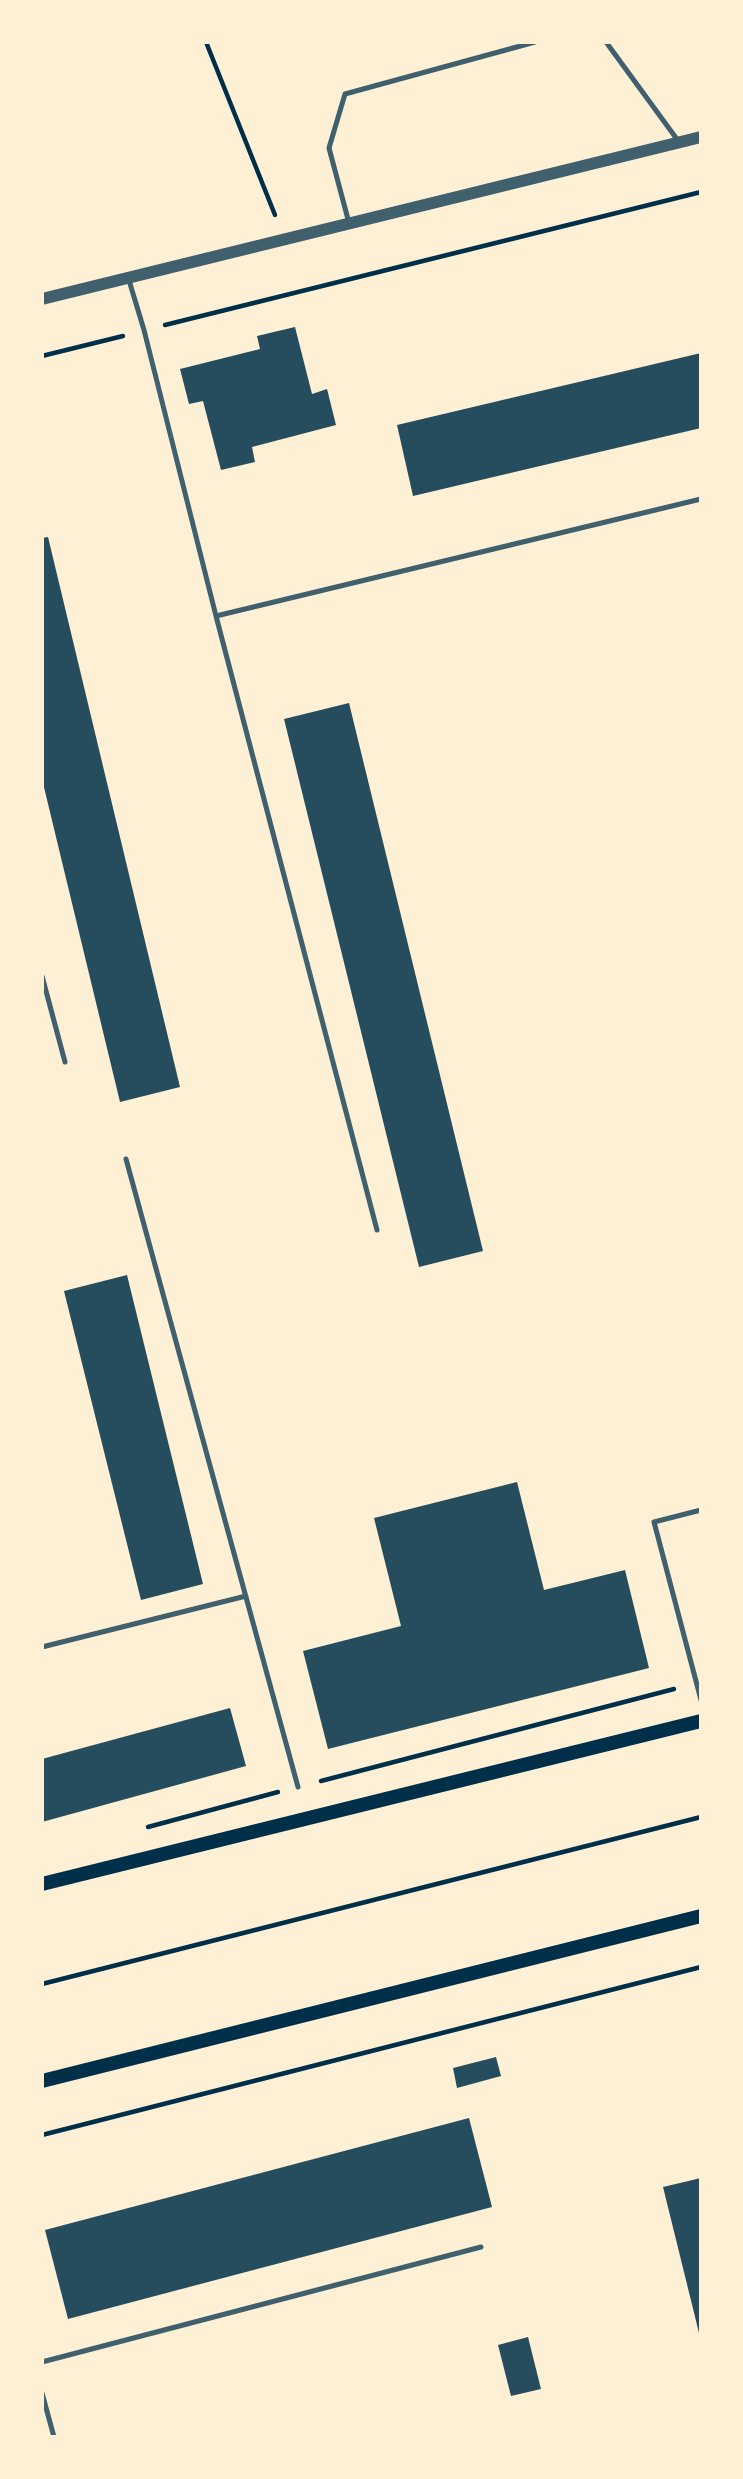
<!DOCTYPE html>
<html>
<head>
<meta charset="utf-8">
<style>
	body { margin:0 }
	#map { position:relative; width:743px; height:2479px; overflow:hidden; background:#fdf0d5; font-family:Mulish,sans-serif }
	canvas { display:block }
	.frame { position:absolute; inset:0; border:44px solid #fdf0d5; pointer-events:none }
</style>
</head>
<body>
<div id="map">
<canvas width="743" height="2479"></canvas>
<div class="frame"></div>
</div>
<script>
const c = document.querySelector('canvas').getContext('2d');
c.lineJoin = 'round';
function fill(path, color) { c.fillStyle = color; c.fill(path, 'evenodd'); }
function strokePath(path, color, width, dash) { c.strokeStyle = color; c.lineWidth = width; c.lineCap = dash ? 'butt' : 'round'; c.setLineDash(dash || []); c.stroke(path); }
fill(new Path2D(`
	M295,327L312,394L327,389L336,425L252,447L255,462L221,470L203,401L189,404L180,369L260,349L257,336Z
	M701,353V428L413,496L397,425Z
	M48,537L180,1087L120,1102L42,779V538Z
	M349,703L483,1251L419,1267L284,719Z
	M127,1275L203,1584L141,1600L64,1291Z
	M517,1482L544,1590L625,1570L649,1668L328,1749L303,1651L401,1626L374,1518Z
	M230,1708L246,1766L42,1822V1759Z
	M496,2057L501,2076L457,2088L453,2068Z
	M469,2118L492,2207L68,2319L45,2230Z
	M701,2178V2337H700L663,2187Z
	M528,2337L541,2389L511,2396L498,2345Z`), '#264d5e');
strokePath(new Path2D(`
	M206,42L275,215
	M165,325L701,192
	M42,356L123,336
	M321,1781L674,1689
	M148,1827L278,1792
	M42,1984L701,1817
	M42,2135L701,1967`), '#003049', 4.5);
strokePath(new Path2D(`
	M606,42L679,142
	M349,223L329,148L345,94L535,42
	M128,277L144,330L216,616
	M42,976L65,1062
	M126,1159L298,1787
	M377,1230L216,616L701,499
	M701,1510L654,1522L701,1700
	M42,1647L246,1596
	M42,2362L481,2247
	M42,2393L54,2437`), '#3f606c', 5);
strokePath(new Path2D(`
	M42,299L701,137`), '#3f606c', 12);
strokePath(new Path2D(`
	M42,1884L701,1721
	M42,2081L701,1916`), '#003049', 14);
</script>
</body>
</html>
